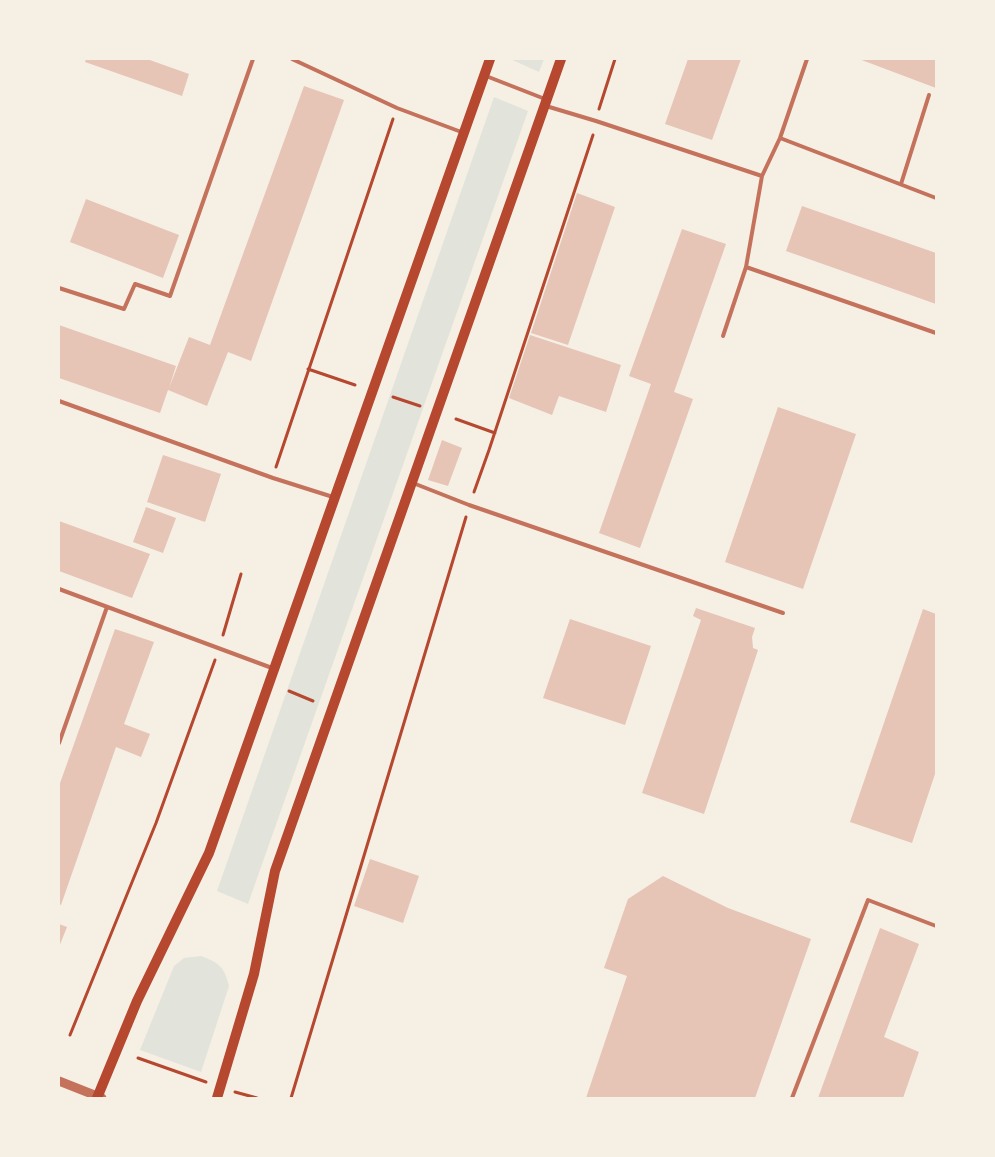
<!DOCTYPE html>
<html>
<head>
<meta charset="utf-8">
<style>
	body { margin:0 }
	#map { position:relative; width:995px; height:1157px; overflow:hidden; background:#f6efe4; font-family:"PT Sans",sans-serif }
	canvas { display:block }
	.frame { position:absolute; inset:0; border:60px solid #f6efe4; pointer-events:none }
</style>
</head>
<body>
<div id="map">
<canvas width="995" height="1157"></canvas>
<div class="frame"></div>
</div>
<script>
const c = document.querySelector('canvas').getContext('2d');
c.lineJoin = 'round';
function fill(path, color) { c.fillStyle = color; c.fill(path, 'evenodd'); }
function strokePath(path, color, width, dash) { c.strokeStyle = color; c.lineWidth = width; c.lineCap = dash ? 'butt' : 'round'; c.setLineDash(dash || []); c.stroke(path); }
fill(new Path2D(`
	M510,59H544L539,72Z
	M494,97L528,111L248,904L217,891Z
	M201,956C219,963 224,966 229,986L201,1072L140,1050L174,966L184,958Z`), '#e2e4dc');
fill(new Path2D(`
	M86,59H147L189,74L182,96L85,62Z
	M688,59H741L712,140L665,124Z
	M859,59H936V88Z
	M304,86L344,100L251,361L228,352L207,406L168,390L160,413L59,378V325L176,366L169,388L189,337L210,345Z
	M577,193L615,207L568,345L531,333Z
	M86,199L179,235L163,278L70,242Z
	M802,206L936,253V304L786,251Z
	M682,229L726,244L674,392L693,399L640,548L599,533L651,384L629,376Z
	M530,335L621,365L606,412L559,396L552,415L509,398Z
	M778,407L856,434L803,589L725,562Z
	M442,440L462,448L448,486L428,480Z
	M163,455L221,474L205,522L147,502Z
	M146,507L176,518L163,553L133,542Z
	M59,521L150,554L132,598L59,571Z
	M696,608L755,628L752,637L753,648L758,650L704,814L642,793L701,620L693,616Z
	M923,609L936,614V771L912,843L850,822Z
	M570,619L651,646L625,725L543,698Z
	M115,629L154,642L124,724L150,734L141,757L116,747L61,905L59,904V786Z
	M370,859L419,876L403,923L354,906Z
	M663,876L728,908L811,939L755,1098H586L627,976L604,968L628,899Z
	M59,924L67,927L59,947Z
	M880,928L919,944L884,1037L919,1052L903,1098H818Z`), '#e6c5b7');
strokePath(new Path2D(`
	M599,109L615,59
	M308,369L355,385
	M393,397L420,406
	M456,419L495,433
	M276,467L393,119
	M474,492L489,450L593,135
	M223,635L241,574
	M289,691L313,701
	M70,1035L156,823L215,660
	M138,1058L206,1082
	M235,1092L257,1098
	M291,1098L466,517`), '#b5482f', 3);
strokePath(new Path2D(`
	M292,59L397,108L464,133
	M486,76L545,99
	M546,106L596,121L762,176L780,138L807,59
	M780,138L936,198
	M901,184L929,95
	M746,267L936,333
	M59,288L124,309L135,284L170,296L253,59
	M723,336L746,267L762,176
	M59,401L273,478L333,497
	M413,483L469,505L783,613
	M59,589L272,668
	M59,743L107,607
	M792,1098L868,900L936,926`), '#c5725c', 4);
strokePath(new Path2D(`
	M59,1081L102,1098`), '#c5725c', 9);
strokePath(new Path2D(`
	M97,1098L137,1001L209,853L490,59
	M217,1098L254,974L275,871L561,59`), '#b5482f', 10);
</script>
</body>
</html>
